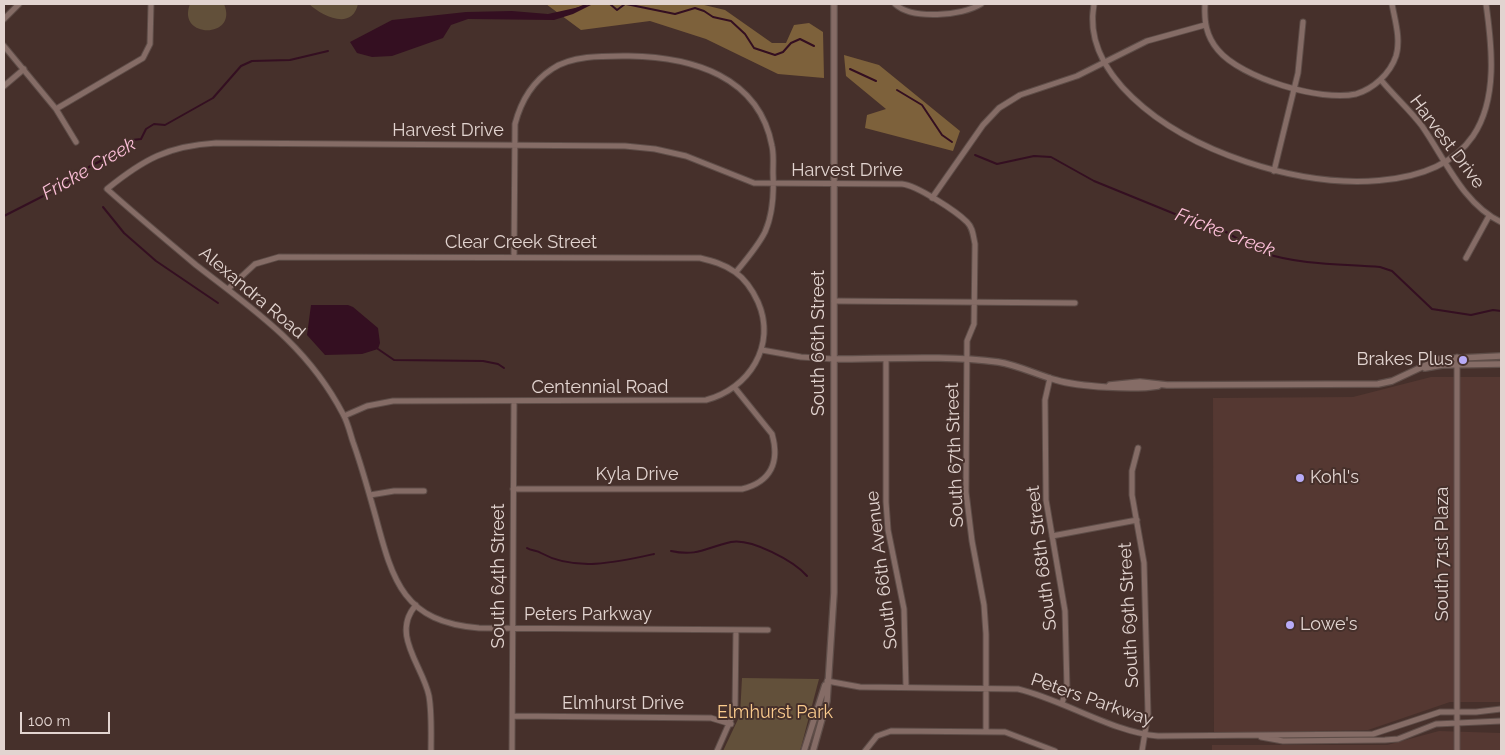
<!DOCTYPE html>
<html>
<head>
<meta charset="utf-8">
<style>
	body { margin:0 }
	#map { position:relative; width:1505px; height:755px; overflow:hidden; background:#46302b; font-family:Raleway,sans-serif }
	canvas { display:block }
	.frame { position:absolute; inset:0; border:5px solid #e2d4d0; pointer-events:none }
	.scale { position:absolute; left:20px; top:712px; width:90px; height:22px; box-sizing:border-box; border:2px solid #e2d4d0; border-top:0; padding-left:6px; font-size:15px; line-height:18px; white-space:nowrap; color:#e2d4d0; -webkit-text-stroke:4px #46302b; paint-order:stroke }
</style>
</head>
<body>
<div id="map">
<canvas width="1505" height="755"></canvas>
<div class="frame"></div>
<div class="scale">100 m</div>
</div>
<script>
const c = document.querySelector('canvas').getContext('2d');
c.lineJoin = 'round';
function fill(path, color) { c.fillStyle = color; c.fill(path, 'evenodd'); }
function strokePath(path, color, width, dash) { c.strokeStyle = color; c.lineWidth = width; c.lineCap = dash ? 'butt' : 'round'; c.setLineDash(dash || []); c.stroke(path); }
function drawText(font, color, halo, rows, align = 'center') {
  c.font = font + ' Raleway,sans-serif'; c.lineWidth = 4; c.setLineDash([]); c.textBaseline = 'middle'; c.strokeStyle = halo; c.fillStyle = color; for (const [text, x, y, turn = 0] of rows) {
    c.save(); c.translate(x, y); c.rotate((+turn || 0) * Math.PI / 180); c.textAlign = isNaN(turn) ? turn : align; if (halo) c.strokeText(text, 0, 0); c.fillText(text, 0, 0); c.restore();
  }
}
fill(new Path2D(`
	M1431,377H1501V702H1450L1368,730L1214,733L1213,398L1353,397Z
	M1439,731L1501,733V751H1212V745H1387Z`), '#553832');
fill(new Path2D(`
	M190,4H224C239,39 176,39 190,4Z
	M309,4H358C352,31 322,16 309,4Z
	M742,678L819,679L800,751H723L740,715Z`), '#62503a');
fill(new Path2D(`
	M546,4H700L725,10L772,43H786L794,25L809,23L823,32L824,78L778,74L706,39L650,21L581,30Z
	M844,55L879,65L960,131L953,151L865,128L867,115L886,109L846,76Z`), '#7d613b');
fill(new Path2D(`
	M593,4L573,14L554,20L468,19L451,25L443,38L392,56L372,57L357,53L350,42L392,20L466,12L512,11L548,14Z
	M311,305H348L353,307L378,328L380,343L378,349L362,354L325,355L307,335Z`), '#340f21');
strokePath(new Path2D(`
	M610,4L617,10L625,4
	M626,4L675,14L695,8L704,11L713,17L731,21L745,34L754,48L775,55L783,52L791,43L800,39L814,46
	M574,10L588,4
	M850,69L876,81
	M897,90L922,105L942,135L952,142
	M975,155L997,164L1034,156L1051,157L1094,181L1197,223C1221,223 1242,245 1264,253C1300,265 1342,264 1380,267L1392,271L1432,309L1471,315L1493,310L1501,311
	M103,207L124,233L156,261L218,303
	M4,216L57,189L89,167L129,146L132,140L141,139L146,129L154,124L165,125L213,98L241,66L252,61L290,60L328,51
	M378,349L394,360L483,361L498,364L504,368
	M527,548C531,551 537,550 541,553C575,572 618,562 654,554
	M671,551C698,557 707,547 731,542C751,538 794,561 807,576`), '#340f21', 2);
const minor = new Path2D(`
	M895,4C912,20 962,16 981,4
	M1094,4C1069,140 1399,245 1473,136C1498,99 1492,46 1486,4
	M1205,4C1204,21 1206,36 1218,50C1241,78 1321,102 1356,94C1373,89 1390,74 1396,56C1401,39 1395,21 1392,4
	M4,19L19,4
	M4,46L56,109L76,142
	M1381,80C1394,96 1410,110 1422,126C1445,159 1463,204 1501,222
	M4,86L24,69
	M56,109L143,58L150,44L151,4
	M1274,171L1298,73L1303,22
	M932,198L983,125L999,108L1020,95L1077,76L1147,41L1205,25
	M514,257L515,124C521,101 532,82 552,69C572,55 606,56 629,56C692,57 759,76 772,146C774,155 773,164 773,173C774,192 773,214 765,232C758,246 746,260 736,272
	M1466,258L1489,216
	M228,289L255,264L279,257L700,258C712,261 724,264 735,272C745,279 753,291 758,302C777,345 749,389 706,400L393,401L367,406L344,416
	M834,301L1075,303
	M762,350L801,357L834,359
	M1457,357V751
	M886,359V502L888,530L904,609L906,687
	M1050,378L1045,400L1046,500L1065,611L1067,688L1062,703
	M1138,448L1132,471V495L1144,563L1148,714L1142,751
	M513,489H742C771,482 780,462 772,434L735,388
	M370,495L394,491H424
	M1052,536L1137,520
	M416,605C390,634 423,666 429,696C432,714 431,733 431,751
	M768,630L479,628C404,622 393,582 376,518C369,493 362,467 353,442C350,433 348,423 343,414C307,345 255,311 196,265C166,240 136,215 107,189C144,159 168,146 216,143L625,146L655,149L686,156L754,183L902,184C916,185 956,211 967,222C973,228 973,235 975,244L974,324L967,341L966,492L972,541L984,605L986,634V732
	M827,681L860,687L1018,689C1064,700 1112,732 1158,736L1373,734L1440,712H1476L1501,709
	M513,716L711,718L731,724
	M1261,737L1283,741L1385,740L1398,739L1436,724L1501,721
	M512,751L514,401
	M717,751L735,710L736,630
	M865,751L877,736L891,731L1005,732L1055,751`);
const tertiary = new Path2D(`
	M834,359C887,359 946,355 998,362C1018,365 1037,375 1056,380C1079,387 1135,390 1158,386
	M1425,368L1442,365L1501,364
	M1110,385L1140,382L1167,385L1378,384L1392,381L1439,359L1501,356
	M804,751L825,685
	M813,751L827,701L834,593V4`);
strokePath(minor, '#5e4d48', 7);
strokePath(tertiary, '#5e4d48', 8);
strokePath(minor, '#856c66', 5);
strokePath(tertiary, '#856c66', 5.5);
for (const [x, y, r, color] of [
	[1463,360,5,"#b8abf7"],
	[1300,478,5,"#b8abf7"],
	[1290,625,5,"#b8abf7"]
]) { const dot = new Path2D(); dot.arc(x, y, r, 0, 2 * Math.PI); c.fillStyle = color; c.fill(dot); strokePath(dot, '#46302b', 2); }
drawText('18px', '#e2d4d0', '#46302b', [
	["Harvest Drive",448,131],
	["Harvest Drive",1447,142,53],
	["Harvest Drive",847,171],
	["Clear Creek Street",521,243],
	["Alexandra Road",252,293,40],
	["South 66th Street",819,343,-90],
	["Centennial Road",600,388],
	["South 67th Street",955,455,-92],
	["Kyla Drive",637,475],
	["South 71st Plaza",1443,554,-90],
	["South 68th Street",1042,558,-97],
	["South 66th Avenue",882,570,-97],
	["South 64th Street",499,576,-90],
	["Peters Parkway",588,615],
	["South 69th Street",1129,615,-93],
	["Peters Parkway",1092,700,19],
	["Elmhurst Drive",623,704]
]);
drawText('18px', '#e2d4d0', '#46302b', [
	["Brakes Plus",1453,360,"right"],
	["Kohl's",1310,478],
	["Lowe's",1300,625]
], 'left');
drawText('18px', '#fbcb8d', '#46302b', [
	["Elmhurst Park",775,713]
]);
drawText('italic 19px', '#fbbed7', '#46302b', [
	["Fricke Creek",89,169,-30],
	["Fricke Creek",1225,233,21]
]);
</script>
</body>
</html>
